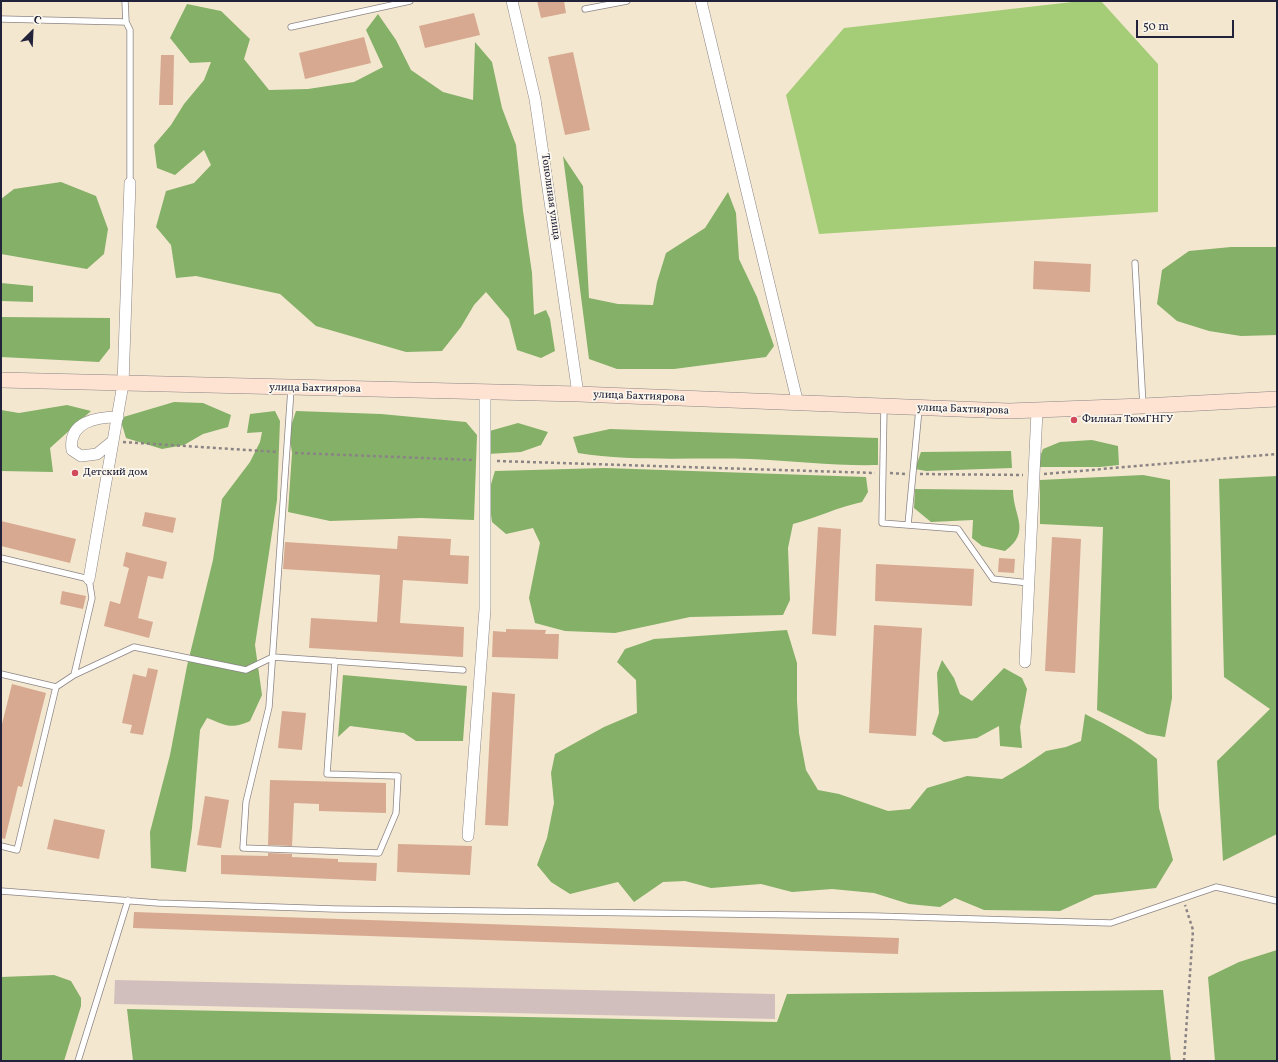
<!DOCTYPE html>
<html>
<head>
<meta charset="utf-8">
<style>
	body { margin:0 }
	#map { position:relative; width:1278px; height:1062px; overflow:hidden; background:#f4e7cf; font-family:Vollkorn,serif }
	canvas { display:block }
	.frame { position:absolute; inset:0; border:2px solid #22223b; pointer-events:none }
	.north { position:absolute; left:12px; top:12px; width:40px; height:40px; -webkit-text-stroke:3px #fbf7ec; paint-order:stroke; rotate:24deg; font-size:11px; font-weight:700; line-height:16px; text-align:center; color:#22223b }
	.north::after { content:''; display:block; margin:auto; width:14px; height:18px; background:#22223b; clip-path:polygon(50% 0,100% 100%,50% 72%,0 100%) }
	.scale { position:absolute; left:1136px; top:20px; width:98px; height:18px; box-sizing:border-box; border:2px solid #22223b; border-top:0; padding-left:5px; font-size:12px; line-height:14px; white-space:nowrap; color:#22223b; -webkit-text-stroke:3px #fbf7ec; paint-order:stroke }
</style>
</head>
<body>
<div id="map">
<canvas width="1278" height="1062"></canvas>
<div class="frame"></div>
<div class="north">С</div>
<div class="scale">50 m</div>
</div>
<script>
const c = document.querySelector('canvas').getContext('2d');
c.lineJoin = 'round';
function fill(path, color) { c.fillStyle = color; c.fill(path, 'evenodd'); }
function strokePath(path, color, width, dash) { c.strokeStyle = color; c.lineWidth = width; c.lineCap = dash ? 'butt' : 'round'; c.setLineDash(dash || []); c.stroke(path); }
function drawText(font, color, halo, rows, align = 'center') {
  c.font = font + ' Vollkorn,serif'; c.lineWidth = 3.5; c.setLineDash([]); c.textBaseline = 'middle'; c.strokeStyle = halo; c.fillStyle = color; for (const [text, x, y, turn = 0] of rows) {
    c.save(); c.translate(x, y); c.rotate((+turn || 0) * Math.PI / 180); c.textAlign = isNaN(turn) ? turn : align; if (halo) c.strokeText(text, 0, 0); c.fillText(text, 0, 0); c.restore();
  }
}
fill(new Path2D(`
	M115,980L775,994V1019L114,1004Z`), '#d1bfbd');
fill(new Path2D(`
	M1081,1H1101L1158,64V212L819,234L786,95L844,28Z`), '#a5cd78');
fill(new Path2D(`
	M187,4L221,11L250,39L244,59L269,90L308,89L354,82L383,67L366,30L378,14L396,40L411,70L443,92L473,100L475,42L492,62L502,108L516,145L523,211L532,273L534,315L546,310L550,319L555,351L541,358L517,350L509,319L486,292L474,305L461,327L442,351L406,352L316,326L280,294L196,276L176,278L171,245L156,227L166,191L194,183L211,165L204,150L175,175L157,168L154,145L171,125L184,104L204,80L211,62L190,63L170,38Z
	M563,156L583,186L589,298L618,304L653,305L657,282L666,253L705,228L728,192L736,213L739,259L757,297L774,346L766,357L674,369H617L589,359Z
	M61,182L96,196L108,229L104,254L87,269L1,254V199L14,189Z
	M1231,247H1277V335L1241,336L1209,331L1177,321L1157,304L1162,270L1189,251Z
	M1,283L33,286V302L1,301Z
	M1,317L110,318V348L99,362L1,357Z
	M174,402L203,403L231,415L228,427L203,434L184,445L162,449L126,438L120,418Z
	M67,405L91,411L50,448L53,472L1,471V410L19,413Z
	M275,411L280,421L277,500L255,645L262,695L250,721C230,730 226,725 207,718L200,730L192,828L186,872L151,868L150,832L170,755L187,666L213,560L222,499L250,462L260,442L262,432L247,433L250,414Z
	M296,411L381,414L466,422L477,435L474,520L421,518L330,521L288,512L292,453L289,432Z
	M518,423L548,432L541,445L521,452L488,454L486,432Z
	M610,429L878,438V465C836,466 794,461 751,459C693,457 636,462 578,453L573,437Z
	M1092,440L1118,446L1119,465L1100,467H1036L1043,449L1060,442Z
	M1011,451L1012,468L926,471L915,469L921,452Z
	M605,468L866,477L868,492L862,502C838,507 816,518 793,524L788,548L790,600L783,615L690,617L615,633L565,631L535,623L529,598L540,543L533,528L506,534L492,522L488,494L495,471Z
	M1143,475L1170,480L1172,698L1165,737L1147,734L1097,710L1103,527L1040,524V480Z
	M1277,476V834L1223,861L1217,761L1270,709L1224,677L1219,479Z
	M915,489L1013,490C1013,516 1032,531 1005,551L982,546L972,538L973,520L931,522L914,508Z
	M787,630L797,663V701L799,733L806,770L818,790L839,794L888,811L910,809L927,788L967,776L1002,779L1024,766L1046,751L1066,747L1081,741L1085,714C1111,727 1135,740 1157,759L1159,808L1173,860L1156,888L1095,895L1060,911L984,910L955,898L940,907L909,904L874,893L832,889L792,892L761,884L711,888L685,881L663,882L634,902L618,882L570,894L551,882L537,865L547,838L554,803L551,773L555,754L604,727L637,713L636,680L617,662L625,649L654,639Z
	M942,660L954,678L960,694L972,701L1004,668L1022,678L1027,689L1020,727L1022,748L1000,746L999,726L977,738L944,742L932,734L939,713L937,673Z
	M343,675L467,686L463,741H416L404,733L350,726L338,737Z
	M1277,950V1061H1215L1208,977L1239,962Z
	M54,975L71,981L81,998V1006L64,1061H1V977Z
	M1163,990L1171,1061H133L127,1009L777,1022L787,994Z`), '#84b068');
fill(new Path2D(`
	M537,1H564L566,13L541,18Z
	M474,13L480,35L425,48L419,26Z
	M364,37L371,63L305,79L299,53Z
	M573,52L590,130L565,135L548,57Z
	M161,55H174L173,105H159Z
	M1034,261L1091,264L1090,292L1033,289Z
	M145,512L176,518L173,533L142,526Z
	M1,521L76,539L70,563L1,546Z
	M818,527L841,529L836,636L812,634Z
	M398,536L451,539L450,555L469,556L468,584L403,580L400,623L464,627L463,657L309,648L311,618L377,622L380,575L283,569L285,542L397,549Z
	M1052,537L1081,539L1075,673L1045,671Z
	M126,552L167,562L163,579L148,576L138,618L153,622L149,638L104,626L110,601L120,604L129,568L123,566Z
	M999,558L1015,559L1014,573L998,572Z
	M876,564L974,569L972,606L875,601Z
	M62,591L86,596L83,609L60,604Z
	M874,625L922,628L916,736L869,733Z
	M506,629L546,630L545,634H559L558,659L492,657L493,631L506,632Z
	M148,668L158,670L143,735L130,733L132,725L122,723L133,674L146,677Z
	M12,684L46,693L22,787L18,786L5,839L1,838V728Z
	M492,692L515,694L508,826L485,825Z
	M282,711L306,713L302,750L278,748Z
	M270,780L386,783V813L319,811V804L294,803L292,846L268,845Z
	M205,796L229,800L221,848L197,845Z
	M54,819L105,830L99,859L47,849Z
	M398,844L472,846L470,875L397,872Z
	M268,853L292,854V857L338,859V862L377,863L376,881L221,874V855L268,856Z
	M134,912L899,938L898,954L133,928Z`), '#d7a991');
const lane = new Path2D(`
	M585,9L627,1
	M1,19L126,22L125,1
	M126,22L130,30V183
	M291,27L410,1
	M1135,263L1143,406
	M291,389L269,707L246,802L243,848L379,853L396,813L398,776L327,774L335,661
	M884,407L882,523L958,529L993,579L1029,583
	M908,525L919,409
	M1,558L89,579L92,598L74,675L56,687L17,850L1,846
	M1,674L56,687
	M74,675L134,647L246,670L273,657L463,670
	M1,891L158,903L334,909L875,916L1111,923L1216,887L1277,901
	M78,1061L128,900`);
const street = new Path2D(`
	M512,1L535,99L578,394
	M701,1L798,404
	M113,441L97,454L81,456L72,450C68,422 96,417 118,417
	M89,579L123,384L130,183
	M1025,662L1037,411
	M468,836L485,609V393`);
const secondary = new Path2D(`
	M1,380L578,394L1009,411L1143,406L1277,399`);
strokePath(lane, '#8b8485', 7);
strokePath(street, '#8b8485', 12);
strokePath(secondary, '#8b8485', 16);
strokePath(new Path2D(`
	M123,442L278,452
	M295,453L474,460
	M497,461L875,473
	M890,473L905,474
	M920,474L1023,475
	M1044,474L1277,454
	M1184,1061L1193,930L1185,905`), '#8b8485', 2.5, [3, 3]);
strokePath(lane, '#fff', 5.5);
strokePath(street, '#fff', 11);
strokePath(secondary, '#fee3d2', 15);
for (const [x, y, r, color] of [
	[1074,420,4,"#d1495b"],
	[75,473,4,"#d1495b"]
]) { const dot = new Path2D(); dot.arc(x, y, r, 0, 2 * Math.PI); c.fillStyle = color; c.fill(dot); strokePath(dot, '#fbf7ec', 1.5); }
drawText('11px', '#22223b', '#fbf7ec', [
	["Тополиная улица",550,197,82],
	["улица Бахтиярова",315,389,1],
	["улица Бахтиярова",639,397,2],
	["улица Бахтиярова",963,410,2]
]);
drawText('11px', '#22223b', '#fbf7ec', [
	["Филиал ТюмГНГУ",1082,420],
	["Детский дом",83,473]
], 'left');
</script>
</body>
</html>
